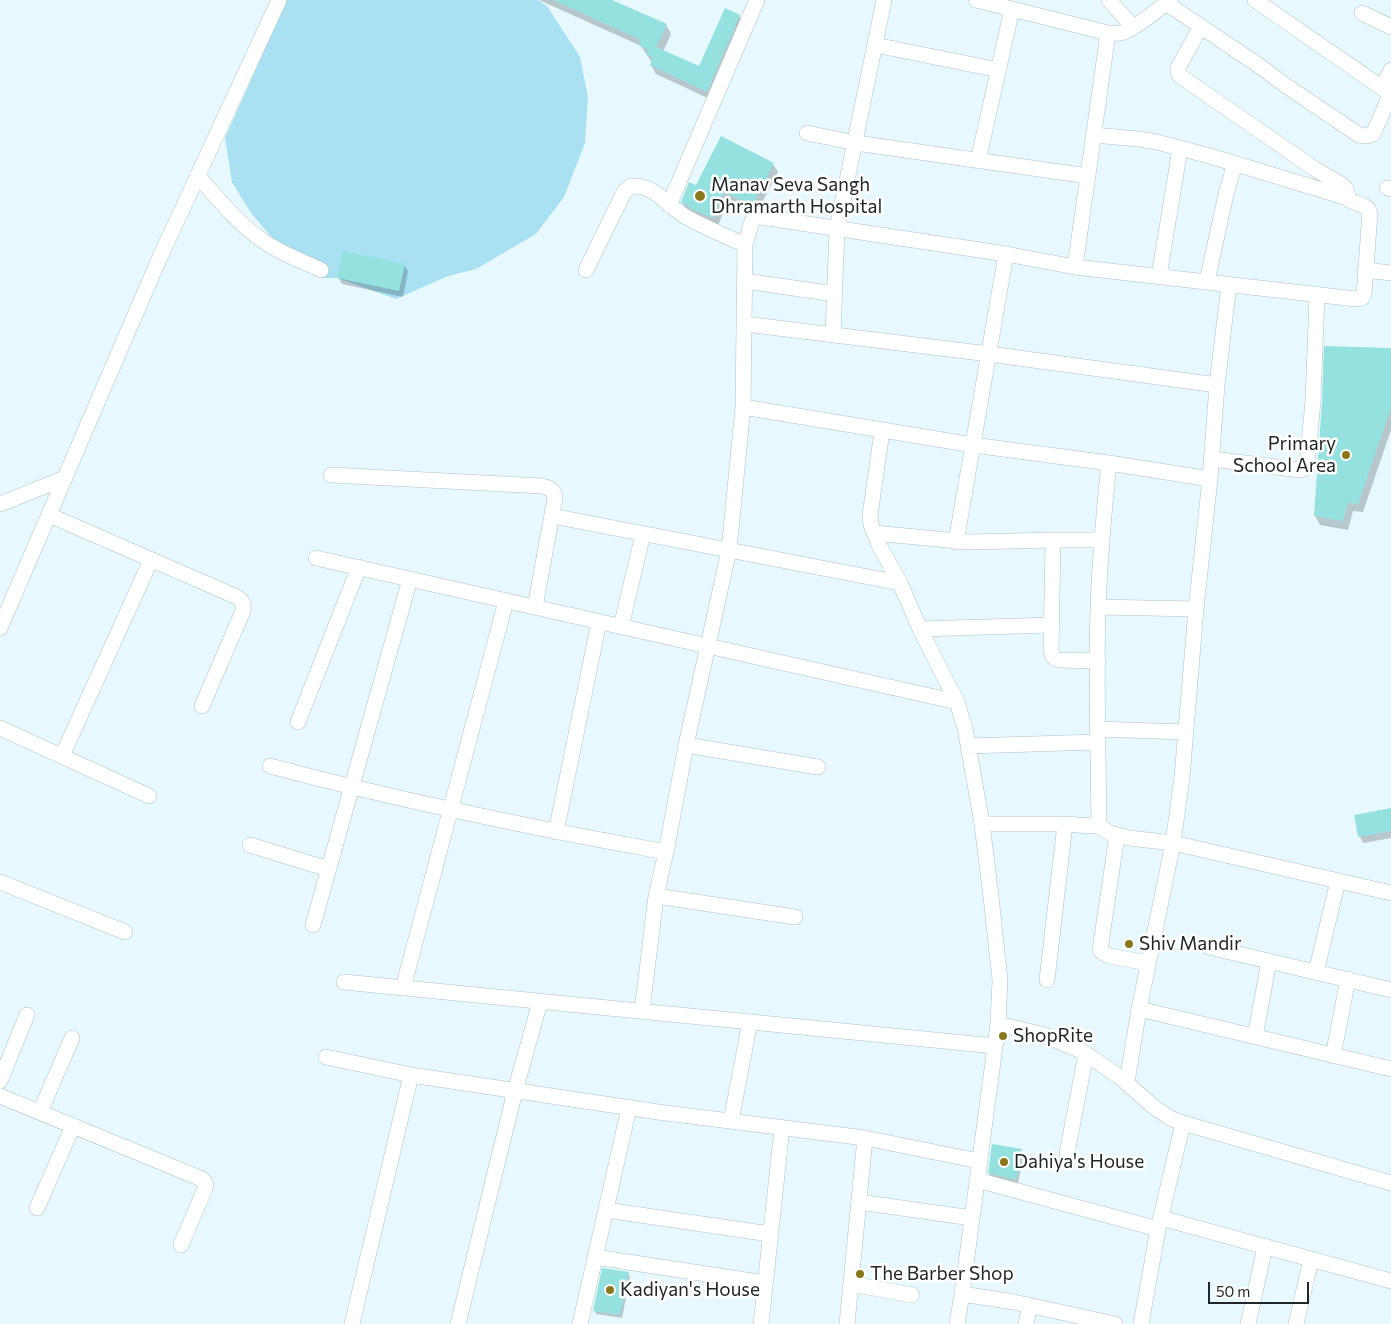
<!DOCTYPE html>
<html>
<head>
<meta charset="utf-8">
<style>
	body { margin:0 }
	#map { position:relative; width:1391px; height:1324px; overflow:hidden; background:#e7f9ff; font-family:Commissioner,sans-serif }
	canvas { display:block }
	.scale { position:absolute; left:1208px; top:1282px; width:101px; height:22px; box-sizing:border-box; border:2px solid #202729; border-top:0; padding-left:6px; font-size:15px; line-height:18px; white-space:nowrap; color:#202729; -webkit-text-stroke:4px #fff; paint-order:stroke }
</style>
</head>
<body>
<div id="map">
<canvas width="1391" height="1324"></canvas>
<div class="scale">50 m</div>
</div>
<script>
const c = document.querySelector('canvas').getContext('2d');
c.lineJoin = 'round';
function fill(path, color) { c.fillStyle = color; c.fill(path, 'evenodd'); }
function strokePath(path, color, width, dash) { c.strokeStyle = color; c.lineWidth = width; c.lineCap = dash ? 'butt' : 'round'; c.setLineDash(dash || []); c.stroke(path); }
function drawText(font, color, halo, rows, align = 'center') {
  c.font = font + ' Commissioner,sans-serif'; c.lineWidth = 5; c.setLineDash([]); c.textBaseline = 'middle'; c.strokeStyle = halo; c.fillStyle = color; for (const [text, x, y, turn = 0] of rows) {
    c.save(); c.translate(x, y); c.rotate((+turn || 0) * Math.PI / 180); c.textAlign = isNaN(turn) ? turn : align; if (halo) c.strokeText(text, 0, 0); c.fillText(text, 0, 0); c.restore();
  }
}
fill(new Path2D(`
	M287,0H538L547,6L580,57L588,97L585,143L564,197L536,234L476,269L448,276L396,299L337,278H322L274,240L251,213L232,182L225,138Z`), '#a9e1f3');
fill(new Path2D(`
	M539,0H609L666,25L671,34L663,52L699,67L739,16L745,25L712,100L656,74L651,65L652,63L641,46Z
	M773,164L778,172L756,214L728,200L718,226L687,210L682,202L697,186Z
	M404,265L408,271L403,297L342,284L339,278Z
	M1391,349V430L1363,512L1353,511L1348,530L1320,525L1315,516Z
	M1391,809V838L1363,843L1360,837L1356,816Z
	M1021,1151L1023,1155L1018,1184L991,1177L989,1173Z
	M628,1273L630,1277L622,1318L596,1314L594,1310Z`), '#0003');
fill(new Path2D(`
	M553,0H612L667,24L656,47L699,66L725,8L740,15L707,92L650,65L653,57L646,54L648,50L639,45L641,40Z
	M721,136L774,163L752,206L724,192L713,218L693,210L681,202L689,182L696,185Z
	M343,251L405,264L399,291L337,278Z
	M1324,346L1391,348V408L1358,504L1348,503L1343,521L1314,516L1322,402Z
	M1391,808V831L1358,837L1354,815Z
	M992,1144L1022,1149L1016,1180L988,1173Z
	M602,1268L629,1272L620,1315L593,1311Z`), '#94e1e0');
const minor = new Path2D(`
	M976,0L1108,33C1113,33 1119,34 1124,32C1136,28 1159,9 1170,0
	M1109,0L1133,27
	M1166,3L1261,67L1285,85L1359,135L1367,136L1373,134L1389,98L1390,95L1388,92L1255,0
	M1362,13L1391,27
	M875,45L999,70
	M1382,88L1391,70
	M807,133L856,143L1088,176
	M1093,135L1139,139L1157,142L1210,156L1348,198
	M978,161L1012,9
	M198,176C219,200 239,225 266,243C283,254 302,261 321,270
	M1387,188L1391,189
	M669,205L757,0
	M1075,267L1108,33
	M586,270L624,192L631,186C656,184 668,208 688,218C706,228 726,236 745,245
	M1365,270L1391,273
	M1159,276L1180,149
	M745,281L835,294
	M1207,281L1227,190L1235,164
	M745,324L989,354L1217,385
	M833,335L837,229L884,0
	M743,407L973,445L1109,463L1210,479
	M882,431L870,515L871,525L879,545L900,583L920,629L957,702L965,728L982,824L991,897L1000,980L998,1024L962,1294L957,1324
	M1212,459L1301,470L1304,469L1307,465L1313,401L1317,295
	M331,475L542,486C550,488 554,490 555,498L535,607
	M0,504L65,478
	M49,515L237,597C243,601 244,604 243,611L202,706
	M552,516L900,583
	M874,533L969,542L1053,540H1102
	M1053,540L1051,650C1052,656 1053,658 1059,660L1098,661
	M956,542L1006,254
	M316,558L957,702
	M1098,607L1196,609
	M621,627L643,534
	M0,628L160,257L279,0
	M920,629L1051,625
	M298,722L359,567
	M0,728L149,796
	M1097,729L1185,732
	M686,745L818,767
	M969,746L1097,742
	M62,756L151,560
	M270,766C401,801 533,828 666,852
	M982,824H1065L1091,826L1097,825L1110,833L1129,838L1173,843L1391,893
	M1097,825L1099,820C1098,749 1096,678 1098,607C1100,559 1104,511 1109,463
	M556,832L599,622
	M1117,835L1100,950L1103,953L1109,956L1148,963
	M250,845L328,869
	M0,882L125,932
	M656,896L795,917
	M313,925L410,579
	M1209,947L1391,990
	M1316,972L1338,881
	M1047,980L1065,824
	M344,982L995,1046
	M403,988L506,601
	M1139,1009L1391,1069
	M642,1011L656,896L666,852L686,745L729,550L743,407L745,245L752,221L757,217H761L1006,254L1075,267L1356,299L1362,298L1364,294L1370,213C1367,204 1356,204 1349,200L1346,189L1342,185L1315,169L1180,76L1178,71V68L1201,26
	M998,1024L1041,1034L1082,1051L1121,1078L1155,1108L1172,1119L1183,1123L1391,1183
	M1255,1037L1269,961
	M1333,1056L1348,979
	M326,1057L411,1075L658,1112L865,1138L979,1161
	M0,1081L27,1015
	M1127,1082L1139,1009L1173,843L1182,777L1196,609L1210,479L1217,385L1229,284
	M0,1096L202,1179L205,1182L206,1186L181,1245
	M40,1112L72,1038
	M731,1121L750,1022
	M1067,1153L1086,1054
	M977,1180L1158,1229
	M859,1202L972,1218
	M37,1208L73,1126
	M606,1210L770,1234
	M1161,1218L1391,1281
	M595,1257L765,1283
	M851,1284L912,1295
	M962,1294L1014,1302L1115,1324
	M352,1324L411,1075
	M458,1324L515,1091L540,1002
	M580,1324L629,1108
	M761,1324L782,1128
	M847,1324L865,1138
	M1026,1324L1030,1305
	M1141,1324L1158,1229L1183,1123
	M1248,1324L1265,1247
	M1296,1324L1311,1260`);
strokePath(minor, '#afbfc5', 16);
strokePath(minor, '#fff', 15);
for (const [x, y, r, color] of [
	[700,196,6,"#8a771c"],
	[1346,455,5,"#8a771c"],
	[1129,944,5,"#8a771c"],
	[1003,1036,5,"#8a771c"],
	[1004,1162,5,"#8a771c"],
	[860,1274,5,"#8a771c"],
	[610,1290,5,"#8a771c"]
]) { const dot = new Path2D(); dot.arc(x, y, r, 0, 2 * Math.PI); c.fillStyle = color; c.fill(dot); strokePath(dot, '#fff', 2); }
drawText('19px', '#202729', '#fff', [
	["Manav Seva Sangh",711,185],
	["Dhramarth Hospital",711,207],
	["Primary",1336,444,"right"],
	["School Area",1336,466,"right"],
	["Shiv Mandir",1139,944],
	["ShopRite",1013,1036],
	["Dahiya's House",1014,1162],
	["The Barber Shop",870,1274],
	["Kadiyan's House",620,1290]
], 'left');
</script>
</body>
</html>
